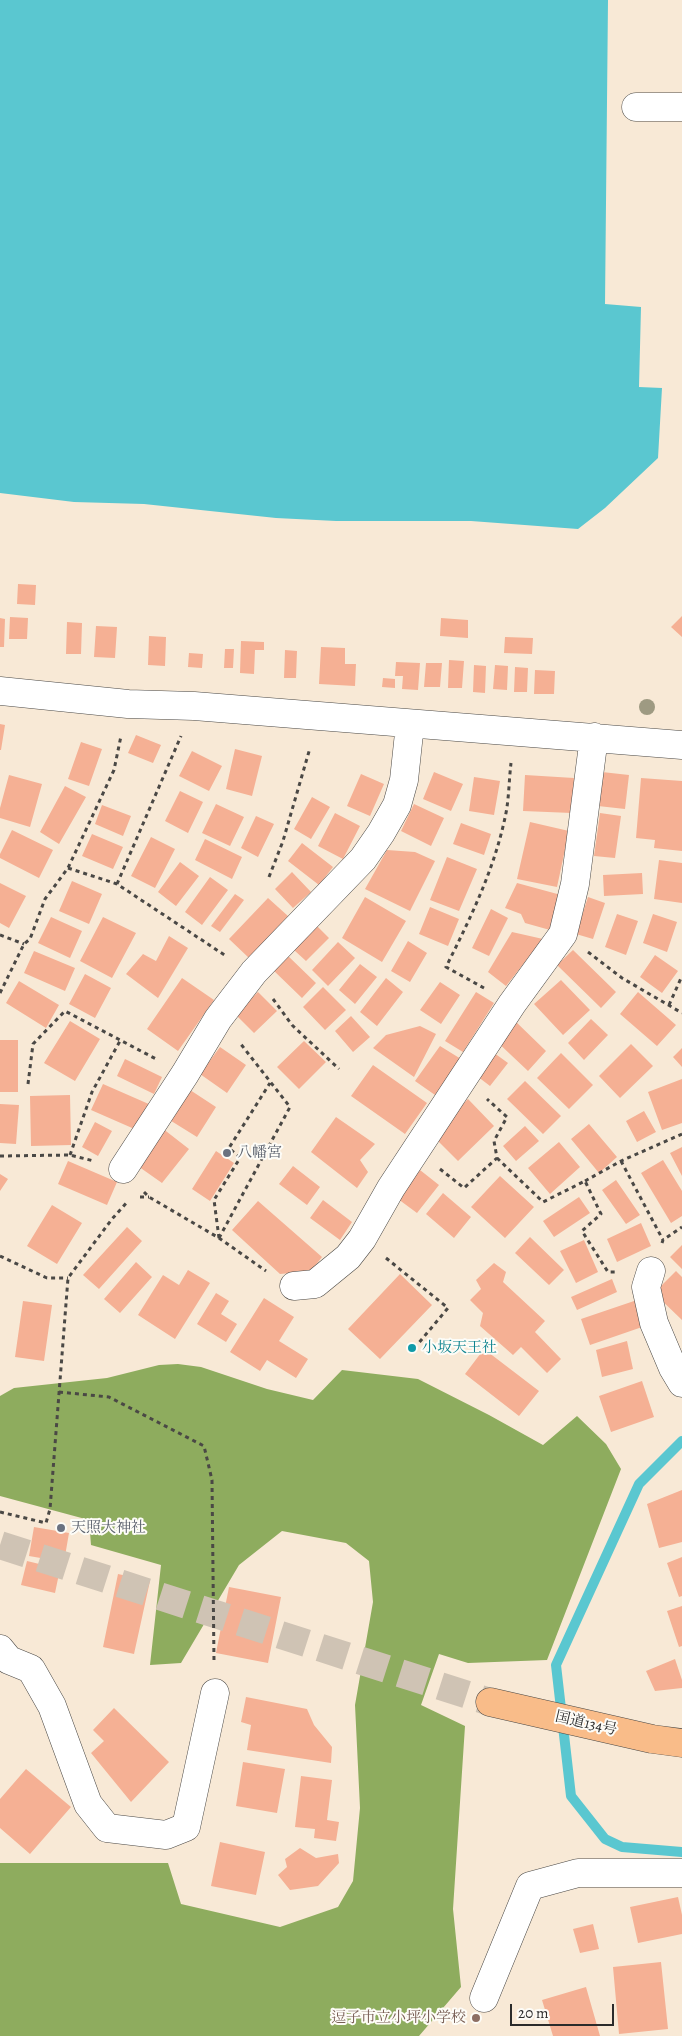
<!DOCTYPE html>
<html>
<head>
<meta charset="utf-8">
<style>
	body { margin:0 }
	#map { position:relative; width:682px; height:2036px; overflow:hidden; background:#f8e9d6; font-family:Alegreya,serif }
	canvas { display:block }
	.scale { position:absolute; left:510px; top:2004px; width:104px; height:22px; box-sizing:border-box; border:2px solid #2b2b2b; border-top:0; padding-left:6px; font-size:15px; line-height:18px; white-space:nowrap; color:#2b2b2b; -webkit-text-stroke:4px #fdfcf7; paint-order:stroke }
</style>
</head>
<body>
<div id="map">
<canvas width="682" height="2036"></canvas>
<div class="scale">20 m</div>
</div>
<script>
const c = document.querySelector('canvas').getContext('2d');
c.lineJoin = 'round';
function fill(path, color) { c.fillStyle = color; c.fill(path, 'evenodd'); }
function strokePath(path, color, width, dash) { c.strokeStyle = color; c.lineWidth = width; c.lineCap = dash ? 'butt' : 'round'; c.setLineDash(dash || []); c.stroke(path); }
function drawText(font, color, halo, rows, align = 'center') {
  c.font = font + ' Alegreya,"Noto Serif JP",serif'; c.lineWidth = 4; c.setLineDash([]); c.textBaseline = 'middle'; c.strokeStyle = halo; c.fillStyle = color; for (const [text, x, y, turn = 0] of rows) {
    c.save(); c.translate(x, y); c.rotate((+turn || 0) * Math.PI / 180); c.textAlign = isNaN(turn) ? turn : align; if (halo) c.strokeText(text, 0, 0); c.fillText(text, 0, 0); c.restore();
  }
}
fill(new Path2D(`
	M178,1364L201,1367L267,1389L313,1400L342,1370L418,1379L489,1415L543,1445L577,1416L606,1444L621,1469L547,1660L468,1663L439,1654L421,1705L465,1726L453,1909L461,1987L419,2036H0V1863H168L181,1904L280,1927L338,1907L353,1881L360,1808L355,1705L373,1602L369,1561L346,1543L282,1531L239,1565L181,1663L150,1665L161,1565L91,1545L89,1520L0,1496V1396L14,1388L107,1378L159,1365Z`), '#8eac5e');
fill(new Path2D(`
	M0,0H608L605,304L641,307L639,387L662,388L658,458L605,508L578,529L471,521H336L276,518L144,504L74,502L0,493Z`), '#5ac7d0');
strokePath(new Path2D(`
	M682,1441L639,1484L556,1665L571,1796L605,1839L622,1847L682,1852`), '#5ac7d0', 10);
fill(new Path2D(`
	M18,584L36,585L35,605L17,604Z
	M682,616V637L671,627Z
	M10,617L28,618L27,639H9Z
	M0,618L5,619L4,647H0Z
	M441,618L468,620V638L440,636Z
	M67,622L82,623L81,654H66Z
	M96,626L117,627L115,658L94,657Z
	M149,636L166,637L165,666L148,665Z
	M505,637L533,638L532,654L504,653Z
	M241,641L264,642V650H255L254,674L240,673Z
	M321,647L345,648V664H356L355,686L319,684Z
	M225,649H234L233,668H224Z
	M285,650L297,651L296,678H284Z
	M189,653L203,654L202,668L188,667Z
	M449,660L464,661L462,688H448Z
	M396,662L420,663L418,690L402,689L403,676H395Z
	M426,663H442L440,687H424Z
	M474,665L486,666L485,693L473,692Z
	M495,665L508,666L507,690L493,689Z
	M515,667L528,668L527,692H514Z
	M535,670L555,671L554,694H534Z
	M383,678L395,679V688L382,687Z
	M0,724L5,725L1,750H0Z
	M136,735L161,745L153,763L128,753Z
	M81,742L102,749L89,786L68,779Z
	M235,749L262,756L252,796L226,789Z
	M192,751L222,766L209,791L179,776Z
	M434,772L463,784L451,811L423,799Z
	M602,772L629,775L625,809L598,806Z
	M361,774L384,784L370,816L347,806Z
	M9,775L42,784L30,827L0,818V808Z
	M525,775L574,778L572,813L523,811Z
	M474,777L500,781L494,815L469,811Z
	M641,778L682,781V851L654,848L655,840L636,838Z
	M65,786L86,797L59,844L40,832Z
	M180,791L203,802L188,833L165,821Z
	M312,797L330,807L311,839L294,829Z
	M216,804L244,817L230,846L202,833Z
	M414,804L444,818L431,846L401,831Z
	M102,805L131,816L123,836L95,824Z
	M335,813L360,826L343,859L318,846Z
	M600,813L621,816L615,858L594,856Z
	M256,816L274,824L258,857L241,848Z
	M530,822L569,831L557,887L517,879Z
	M461,823L491,834L484,855L453,844Z
	M12,830L53,850L39,878L0,858V854Z
	M92,834L123,847L113,869L82,856Z
	M151,837L175,849L155,888L131,876Z
	M205,839L242,857L232,879L195,860Z
	M302,843L333,867L319,885L288,861Z
	M387,850L415,852L435,861L410,911L365,889Z
	M447,857L477,869L459,911L430,900Z
	M659,860L682,863V903L654,899Z
	M180,862L199,876L176,906L158,892Z
	M292,872L311,892L293,908L275,889Z
	M642,873L643,894L604,896L603,875Z
	M210,877L228,890L202,925L185,912Z
	M72,881L102,894L89,924L59,911Z
	M0,883L26,896L9,928L0,923Z
	M517,883L561,895L550,930L525,923L521,914L505,908Z
	M235,894L244,900L220,932L211,926Z
	M365,897L406,921L382,962L342,938Z
	M588,897L605,903L593,939L576,934Z
	M268,898L288,916L249,958L229,939Z
	M430,907L459,919L448,946L419,934Z
	M491,909L508,918L489,956L472,948Z
	M617,914L638,921L626,955L605,947Z
	M653,914L677,922L667,952L643,943Z
	M51,917L82,931L70,958L38,943Z
	M103,917L136,933L112,978L80,961Z
	M317,926L329,938L306,961L294,950Z
	M512,932L543,939L506,986L488,972Z
	M169,936L188,948L158,998L126,974L143,954L156,961Z
	M408,941L427,953L410,982L391,971Z
	M338,942L355,958L328,986L312,970Z
	M573,950L616,992L601,1008L557,965Z
	M34,951L75,968L65,991L24,973Z
	M286,954L316,983L302,998L272,969Z
	M655,955L678,971L662,993L640,977Z
	M360,964L377,977L355,1004L339,990Z
	M85,974L111,988L95,1018L69,1004Z
	M182,978L214,1000L178,1051L147,1029Z
	M386,978L403,992L377,1026L360,1012Z
	M561,980L590,1010L563,1035L534,1004Z
	M19,981L59,1005L46,1028L6,1003Z
	M440,982L460,995L441,1024L420,1010Z
	M323,987L346,1010L325,1030L303,1007Z
	M258,992L277,1011L254,1033L235,1014Z
	M476,992L494,1003L463,1052L445,1041Z
	M638,992L676,1025L657,1046L620,1014Z
	M351,1016L370,1037L353,1052L335,1031Z
	M512,1018L546,1051L528,1071L493,1038Z
	M591,1019L608,1035L584,1060L568,1043Z
	M70,1021L100,1039L75,1081L44,1063Z
	M420,1026L436,1034L414,1077L373,1048L386,1035Z
	M0,1040H18V1092H0Z
	M304,1041L326,1062L299,1089L277,1067Z
	M631,1044L653,1066L620,1098L599,1076Z
	M440,1046L461,1059L435,1095L415,1081Z
	M220,1047L246,1065L227,1093L200,1074Z
	M682,1048V1067L673,1057Z
	M490,1050L508,1063L490,1086L473,1073Z
	M561,1053L593,1085L569,1109L537,1078Z
	M125,1059L162,1077L154,1094L117,1076Z
	M373,1065L427,1103L405,1134L351,1096Z
	M682,1079V1123L662,1130L648,1092Z
	M525,1081L561,1116L543,1134L507,1099Z
	M103,1084L151,1105L139,1131L91,1110Z
	M187,1088L216,1107L197,1137L168,1119Z
	M70,1095L71,1145L31,1146L30,1096Z
	M468,1099L494,1126L458,1161L432,1135Z
	M0,1104L19,1105L16,1144L0,1143Z
	M644,1111L656,1132L637,1142L626,1121Z
	M336,1117L375,1144L360,1160L368,1172L357,1188L311,1152Z
	M95,1122L112,1131L98,1156L82,1147Z
	M589,1124L617,1157L599,1173L571,1139Z
	M525,1126L539,1141L516,1161L503,1146Z
	M162,1128L189,1149L162,1183L135,1164Z
	M559,1142L580,1167L550,1194L528,1168Z
	M682,1147V1176L670,1153Z
	M216,1151L234,1163L210,1201L192,1189Z
	M663,1160L682,1191V1216L671,1223L641,1173Z
	M68,1161L117,1182L107,1205L58,1184Z
	M293,1166L320,1187L307,1205L279,1184Z
	M420,1170L439,1185L417,1213L398,1199Z
	M0,1174L8,1179L0,1191Z
	M500,1176L534,1207L505,1238L471,1207Z
	M616,1180L640,1215L626,1224L602,1190Z
	M443,1193L471,1217L454,1238L426,1214Z
	M579,1197L590,1213L554,1237L543,1221Z
	M323,1200L352,1222L340,1240L310,1218Z
	M258,1201L322,1257L311,1271L280,1274L232,1230Z
	M52,1205L82,1223L57,1264L27,1246Z
	M641,1223L651,1246L617,1262L607,1239Z
	M127,1227L142,1241L99,1289L83,1275Z
	M530,1237L564,1270L549,1285L515,1253Z
	M584,1240L598,1272L576,1283L560,1251Z
	M682,1245V1269L670,1257Z
	M136,1262L152,1277L120,1313L104,1299Z
	M494,1263L506,1272L503,1282L545,1321L535,1332L561,1359L547,1373L521,1347L513,1355L480,1326L483,1313L470,1300L481,1289L476,1280Z
	M188,1270L210,1283L175,1339L138,1315L163,1275L179,1285Z
	M676,1271L682,1277V1320L654,1293Z
	M400,1274L432,1305L380,1359L348,1329Z
	M612,1279L617,1292L577,1310L571,1297Z
	M216,1293L229,1301L221,1314L237,1324L226,1342L197,1324Z
	M264,1298L294,1317L279,1341L308,1359L296,1378L267,1360L260,1371L230,1352Z
	M637,1300L645,1326L590,1345L581,1319Z
	M23,1301L52,1305L44,1361L15,1357Z
	M627,1341L633,1369L602,1377L596,1350Z
	M484,1349L539,1391L519,1416L465,1374Z
	M642,1381L654,1417L611,1432L599,1396Z
	M682,1490V1542L659,1548L647,1504Z
	M34,1527L69,1533L64,1562L29,1556Z
	M682,1557V1596L679,1597L667,1563Z
	M27,1561L60,1569L55,1593L21,1585Z
	M118,1574L150,1581L134,1654L103,1647Z
	M229,1587L281,1597L268,1663L216,1653Z
	M682,1606V1646L679,1647L667,1611Z
	M675,1659L682,1680V1688L655,1691L646,1671Z
	M246,1697L307,1709L314,1725L332,1747L331,1763L247,1750L251,1725L241,1722Z
	M114,1708L169,1762L131,1802L91,1753L104,1741L93,1730Z
	M243,1762L285,1769L277,1813L236,1806Z
	M26,1769L71,1807L30,1854L0,1828V1799Z
	M301,1776L332,1780L327,1820L339,1822L336,1841L314,1838L315,1829L295,1827Z
	M220,1842L265,1852L256,1895L211,1886Z
	M300,1848L316,1858L338,1854L339,1863L318,1886L290,1890L278,1875L287,1867L285,1859Z
	M678,1897L682,1915V1934L638,1943L630,1907Z
	M593,1924L599,1949L580,1953L573,1929Z
	M661,1962L668,2029L619,2034L613,1967Z
	M586,1987L600,2036H553L542,2000Z`), '#f5b094');
strokePath(new Path2D(`
	M0,1545L490,1702`), '#cfc3b4', 28, [28, 14]);
const minor = new Path2D(`
	M636,107H682
	M0,691L128,704L194,706L682,745
	M123,1169L185,1074L218,1019L254,972L363,859L381,833L397,805L404,780L410,724
	M651,1271L646,1287L654,1323L673,1368L682,1383
	M294,1286L315,1284L348,1257L362,1239L391,1188L512,1004L563,934L575,884L594,737
	M0,1649L9,1660L31,1669L52,1706L88,1804L107,1828L166,1835L186,1827L215,1693
	M484,1998L530,1886L578,1873H682`);
const highway = new Path2D(`
	M490,1702L652,1739L682,1743`);
strokePath(minor, '#4a4845', 29);
strokePath(highway, '#4a4845', 29);
strokePath(new Path2D(`
	M68,868L117,884L226,956
	M269,877L283,841L310,748
	M117,884L181,736
	M0,935L24,944
	M588,952L622,978L682,1013
	M484,988L446,967C471,917 495,868 506,813C509,797 509,780 511,763
	M0,993L24,944L30,939L45,899L68,868L114,770L121,736
	M273,999L292,1025L339,1069
	M669,1005L682,976
	M28,1084L33,1044L65,1011L158,1060
	M70,1155L92,1092L120,1041
	M0,1156L70,1155L94,1161
	M497,1158L543,1202L585,1181L601,1214L582,1231L608,1272H617
	M621,1161L663,1240
	M440,1169L464,1188L497,1158L494,1141L507,1117L487,1099
	M585,1181L621,1161L682,1134
	M144,1192L149,1197L219,1238L266,1271
	M140,1197H149
	M219,1238L290,1107L240,1043
	M219,1238L214,1200L240,1158L229,1148L270,1083
	M662,1243L663,1240L682,1227
	M0,1256L47,1278H68
	M386,1258L448,1308L417,1345
	M59,1392L109,1397L204,1446L212,1480L214,1662
	M0,1512L46,1523L50,1509L68,1278L112,1219L128,1201`), '#4a4845', 3, [4, 4]);
strokePath(minor, '#fff', 28);
strokePath(highway, '#f9bc89', 28);
c.fillStyle = '#9e9a82';
for (const [x, y] of [
	[647,707]
]) { c.beginPath(); c.arc(x, y, 8, 0, 2 * Math.PI); c.fill(); }
for (const [x, y, r, color] of [
	[227,1153,5,"#6b7280"],
	[412,1348,5,"#0f9aa8"],
	[61,1528,5,"#6b7280"],
	[476,2018,5,"#8d6e63"]
]) { const dot = new Path2D(); dot.arc(x, y, r, 0, 2 * Math.PI); c.fillStyle = color; c.fill(dot); strokePath(dot, '#fdfcf7', 2); }
drawText('15px', '#5b616d', '#fdfcf7', [
	["八幡宮",237,1153],
	["天照大神社",71,1528]
], 'left');
drawText('15px', '#0d838f', '#fdfcf7', [
	["小坂天王社",422,1348]
], 'left');
drawText('15px', '#2b2b2b', '#fdfcf7', [
	["国道134号",586,1724,13]
]);
drawText('15px', '#785e54', '#fdfcf7', [
	["逗子市立小坪小学校",466,2018]
], 'right');
</script>
</body>
</html>
